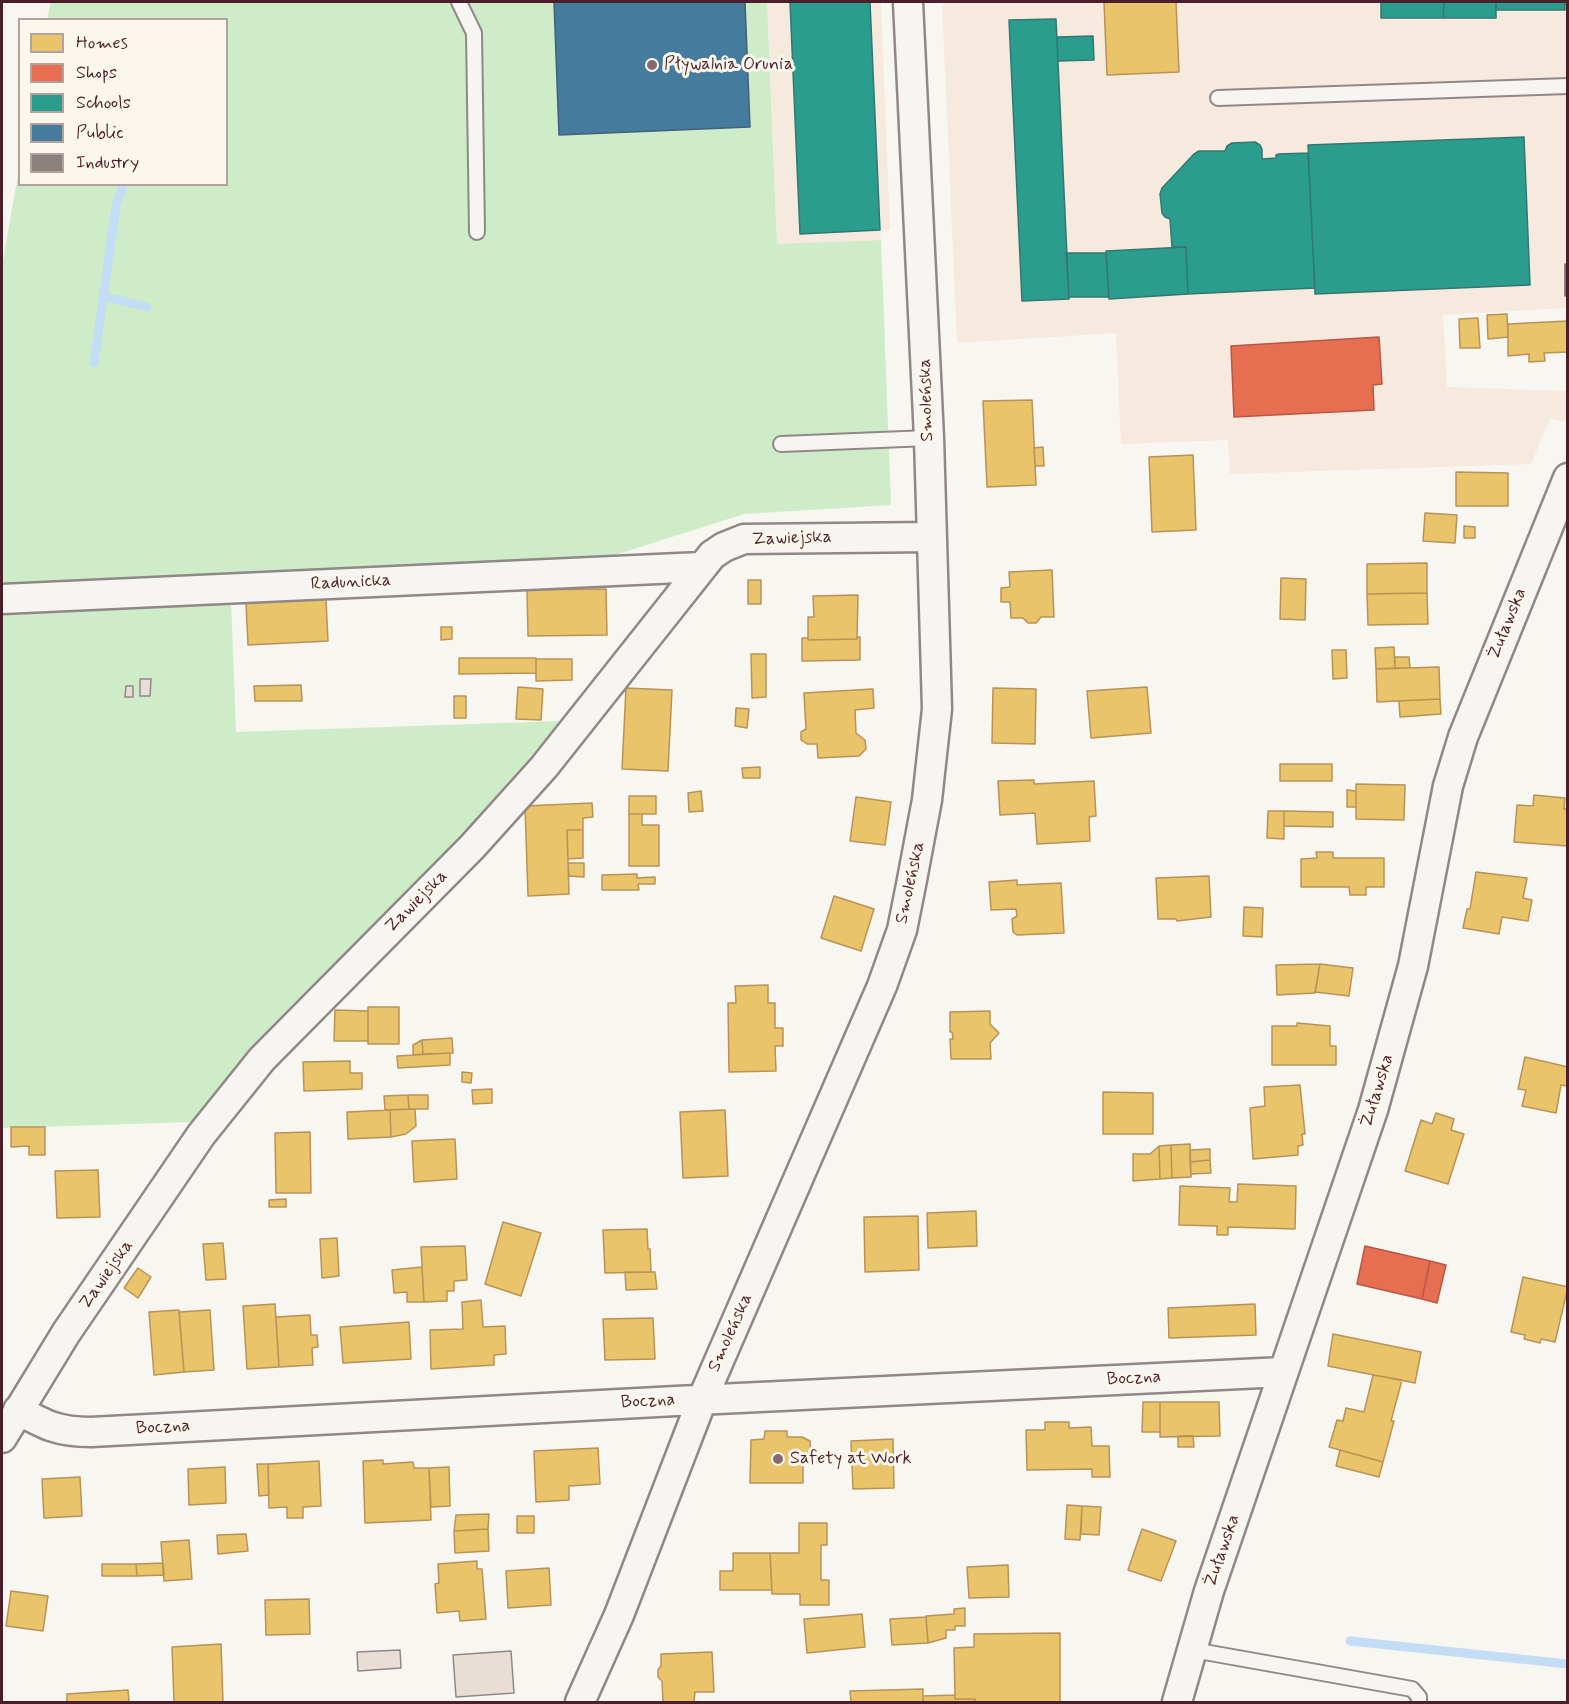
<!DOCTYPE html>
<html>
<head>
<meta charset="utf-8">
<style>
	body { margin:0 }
	#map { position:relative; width:1569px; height:1704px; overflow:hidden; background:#f8f6f0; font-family:Mynerve,sans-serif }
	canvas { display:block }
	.frame { position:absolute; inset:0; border:3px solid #4a1f2b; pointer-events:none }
	.legend { position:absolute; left:18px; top:18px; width:210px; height:168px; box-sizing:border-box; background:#fbf7ec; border:2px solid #b4a19f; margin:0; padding:8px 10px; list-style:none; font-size:18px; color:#4a1f2b }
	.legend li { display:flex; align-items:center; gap:12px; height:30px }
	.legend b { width:30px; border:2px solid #b4a19f }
</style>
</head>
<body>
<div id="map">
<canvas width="1569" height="1704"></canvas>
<div class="frame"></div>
<ul class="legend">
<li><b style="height:16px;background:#e9c46a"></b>Homes</li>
<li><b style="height:16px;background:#e76f51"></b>Shops</li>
<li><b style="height:16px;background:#2a9d8f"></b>Schools</li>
<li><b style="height:16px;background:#457b9d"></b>Public</li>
<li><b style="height:16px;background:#8a817c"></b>Industry</li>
</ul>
</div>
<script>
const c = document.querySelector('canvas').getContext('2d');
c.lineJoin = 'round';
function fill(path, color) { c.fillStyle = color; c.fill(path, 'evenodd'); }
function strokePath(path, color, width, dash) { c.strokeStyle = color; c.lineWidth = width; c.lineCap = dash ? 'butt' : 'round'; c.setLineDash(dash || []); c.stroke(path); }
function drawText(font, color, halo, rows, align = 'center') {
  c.font = font + ' Mynerve,sans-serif'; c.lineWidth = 6; c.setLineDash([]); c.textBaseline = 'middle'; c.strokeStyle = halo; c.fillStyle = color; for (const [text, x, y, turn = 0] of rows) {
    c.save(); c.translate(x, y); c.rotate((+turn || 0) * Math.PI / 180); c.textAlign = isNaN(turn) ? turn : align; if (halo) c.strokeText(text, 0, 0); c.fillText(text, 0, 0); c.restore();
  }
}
fill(new Path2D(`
	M767,2H881L890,230H880L881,240L777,245Z
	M942,2H1567V308L1443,315L1447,387L1567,391V420L1562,422L1550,418L1531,464L1230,474L1228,440L1121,444L1116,333L957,343Z`), '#f6eadf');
fill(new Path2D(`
	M51,2H767L777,244L881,240L891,505L744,514L596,561L2,587V266L19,169L20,184H226V20L47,19Z
	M231,600L236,732L562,721L407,896L297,1001L229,1079L194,1122L2,1128V612Z`), '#cfecc8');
const homes = new Path2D(`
	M1104,2H1176L1179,72L1107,75Z
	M1507,314L1508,337L1488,339L1487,315Z
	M1478,318L1480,348H1460L1459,319Z
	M1568,321V352L1544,353L1545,361L1529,362V354L1508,356V324Z
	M1032,400L1036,485L987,487L983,401Z
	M1043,447L1044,466H1035L1034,448Z
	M1193,455L1196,530L1152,532L1149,457Z
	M1456,472L1508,473V506H1456Z
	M1425,513L1457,515L1455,543L1423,541Z
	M1464,526L1475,527V538H1464Z
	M1427,563V593L1367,594V564Z
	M1052,570L1054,617H1041L1036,623H1028L1023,618H1011L1010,602H1001V588L1010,587L1009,572Z
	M1281,578L1306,579L1305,620L1280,619Z
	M748,580H761V604H748Z
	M606,589L607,635L528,636L527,590Z
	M1427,593L1428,624L1368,625L1367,594Z
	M858,595L857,639L808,640V617H814L813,596Z
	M326,599L328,641L248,645L246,603Z
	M441,627H452V639L441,640Z
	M857,637H860V660L802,661V638H808V640L857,639Z
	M1394,647L1395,668L1376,669L1375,648Z
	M1332,650H1346L1347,678L1333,679Z
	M751,654H766V697L752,698Z
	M1395,657H1409L1410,668H1395Z
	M459,658H536V673L459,674Z
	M536,659H572V680L536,681Z
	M1439,667L1440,699L1377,702L1376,669Z
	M301,685L302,701H255L254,686Z
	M518,687L543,689L541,720L516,719Z
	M1147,687L1151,733L1091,738L1087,691Z
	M626,688L672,690L668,771L622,769Z
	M993,688L1036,689L1035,744L992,743Z
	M873,689L874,708L855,710L856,733L865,740L866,749L859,756L818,758L817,744H807L801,740V732L806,729L804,693Z
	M454,696H466V718H454Z
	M1440,699L1441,714L1400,717L1399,701Z
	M736,708L749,709L747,728L735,726Z
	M1280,764H1332V781H1280Z
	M760,767V778H743L742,768Z
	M1034,780V784L1094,781L1096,816L1089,817L1090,841L1037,844L1035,813L1000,815L998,781Z
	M1356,784L1405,785L1404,820L1356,819Z
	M1347,790L1356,791V807H1347Z
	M701,791L703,811L689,812L688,793Z
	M1534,795L1565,798L1564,809H1568V846L1514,842L1517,805L1533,806Z
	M629,796H656V814H629Z
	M856,797L891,802L885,845L850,841Z
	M592,803L593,817L583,818V830H567L569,894L528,896L525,806Z
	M1268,811H1284V839L1267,838Z
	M1284,811L1333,812V827L1284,826Z
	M629,814H642V825H659V866H629Z
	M567,830H583V858L568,859Z
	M1316,852H1333V858H1384V887H1366V895H1350L1349,887H1301V859L1317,858Z
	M568,863H584V877L569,876Z
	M1476,872L1527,878L1523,898L1532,900L1528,921L1502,917L1499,934L1463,928L1467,909H1470Z
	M637,874V878L655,877V884H638L639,890H602V875Z
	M1209,876L1211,917L1177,921L1176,919H1158L1156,878Z
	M1017,880V885L1061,883L1064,933L1017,935L1013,932L1012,919L1017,916L1016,909L991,910L989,882Z
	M834,896L874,909L861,951L821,938Z
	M1244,907L1263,908L1262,937L1243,936Z
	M1320,964L1353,968L1349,996L1315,992Z
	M1320,964L1315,993L1277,995L1276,965Z
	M768,985V1003H775V1028H783V1046H775L776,1071L729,1072L728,1003H736L735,986Z
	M368,1007H399V1044H368Z
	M335,1010L368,1011V1041H334Z
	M990,1011V1024L999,1033L990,1043L991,1059H951L950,1039H953L952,1032H950V1012Z
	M1297,1023L1330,1026V1046H1336V1065H1272V1026H1297Z
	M452,1038L453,1053L423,1054L422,1040Z
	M422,1040L423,1054L413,1055V1045Z
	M450,1053V1065L398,1068L397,1056Z
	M1525,1057L1568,1067L1567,1086L1561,1085L1556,1113L1522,1106L1526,1090L1518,1089Z
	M350,1061V1073H362V1089L304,1091L303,1062Z
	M462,1072L472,1073L471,1083L462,1082Z
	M1300,1085L1305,1134H1302L1303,1145L1298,1146V1155L1253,1159L1250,1108L1265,1106L1264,1087Z
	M492,1089V1103L473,1104L472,1090Z
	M1103,1092L1153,1093V1134H1103Z
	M408,1095H428V1109H409Z
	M408,1095L409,1109L385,1110L384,1096Z
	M415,1109L416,1126L406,1134L391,1137L390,1110Z
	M390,1110L391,1137L348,1139L347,1112Z
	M725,1110L728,1176L683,1178L680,1112Z
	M1436,1113L1454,1119L1451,1130L1464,1134L1448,1184L1405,1171L1421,1120L1432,1124Z
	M11,1127H45V1155H29V1146L11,1147Z
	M310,1132L311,1193H276L275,1133Z
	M455,1139L457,1179L414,1182L412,1141Z
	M1190,1144L1191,1177L1172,1178L1171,1145Z
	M1171,1145L1172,1178L1160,1179L1159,1146Z
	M1159,1146L1160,1179L1133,1181V1154H1150Z
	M1210,1149V1160L1190,1162V1150Z
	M1210,1160L1211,1173L1191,1174L1190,1162Z
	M98,1170L100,1217L57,1218L55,1171Z
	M1238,1184L1296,1186L1295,1229L1228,1227V1235H1217V1226L1179,1225L1180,1186L1230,1188L1229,1202H1237Z
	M286,1199V1207H269V1200Z
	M976,1211L977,1246L928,1248L927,1213Z
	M918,1216L919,1270L865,1272L864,1217Z
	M503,1222L541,1233L521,1296L485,1284Z
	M647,1229L648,1249H650L651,1272L605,1273L603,1230Z
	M337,1238L339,1276L322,1278L320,1239Z
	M223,1243L226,1279L206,1280L203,1244Z
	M465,1246L467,1280L454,1281V1291H447V1301L424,1302L421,1247Z
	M422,1267L424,1302H407V1292L394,1293L392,1270Z
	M138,1268L151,1277L138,1298L124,1288Z
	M625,1272H655L657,1289L626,1290Z
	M1523,1277L1568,1287L1555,1342L1541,1339L1540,1343L1524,1339L1525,1335L1511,1332Z
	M481,1300L483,1327L505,1326L506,1354L494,1355V1365L431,1369L430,1330L463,1329L462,1302Z
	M275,1304L279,1367L247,1369L243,1306Z
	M1255,1304L1256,1335L1169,1338L1168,1308Z
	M179,1310L184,1372L154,1375L149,1312Z
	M210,1310L214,1370L184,1372L179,1312Z
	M310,1315L311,1335H317L318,1347L312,1348L313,1365L279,1367L276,1317Z
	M653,1318L655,1359L605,1360L603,1319Z
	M409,1322L411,1359L343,1363L340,1327Z
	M1333,1334L1421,1352L1415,1383L1328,1366Z
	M1373,1375L1402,1380L1391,1421H1394L1383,1462L1329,1447L1337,1420L1343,1421L1346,1408L1364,1412Z
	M1143,1402H1160V1432H1142Z
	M1160,1402H1219L1220,1436L1160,1437Z
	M1045,1422H1069V1428L1091,1427L1092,1446H1109L1110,1477H1092V1469L1027,1470L1026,1430H1045Z
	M765,1431H787V1437H802L810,1441L811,1453L803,1458V1483H750L751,1440L764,1439Z
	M1178,1436H1193L1194,1447H1178Z
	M893,1439L894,1488L853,1489L851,1441Z
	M598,1448L600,1484L569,1486V1500L536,1502L534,1451Z
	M1340,1450L1383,1462L1379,1477L1336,1466Z
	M383,1460V1464L413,1462L414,1468H429L431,1520L365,1523L363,1461Z
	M319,1461L321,1506L303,1507V1518H287V1507L269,1508L268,1464Z
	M257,1464H268L269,1495L259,1496Z
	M225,1467L226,1503L189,1505L188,1469Z
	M449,1467L450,1506L431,1507L429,1468Z
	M80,1477L82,1516L44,1518L42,1479Z
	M1067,1505L1082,1506L1080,1540L1065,1539Z
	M1082,1506L1101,1507L1099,1535L1081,1534Z
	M489,1514L488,1529L454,1531L456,1515Z
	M517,1516H534V1533H517Z
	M799,1523H827V1545H821V1580H829V1605H800V1594H772L770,1553H799Z
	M488,1529L489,1551L455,1553L454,1531Z
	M1142,1529L1176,1541L1161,1581L1128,1570Z
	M246,1534L248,1551L218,1554L217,1535Z
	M189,1540L192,1579L164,1581L161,1542Z
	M733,1553H770L772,1590H720V1571H733Z
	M477,1561V1569H482L486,1619L460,1621L459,1611L437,1613L435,1584L439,1583L438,1564Z
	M163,1563L164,1575L137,1576L136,1564Z
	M102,1564H136L137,1576H102Z
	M1008,1565L1009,1597L969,1598L967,1567Z
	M549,1568L551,1605L508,1608L506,1571Z
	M11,1591L48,1596L43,1631L6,1626Z
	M309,1599L310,1634L266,1635L265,1600Z
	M965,1608V1626H955V1630H946V1638L928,1643L926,1616L954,1614V1609Z
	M862,1614L865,1647L807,1653L804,1619Z
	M926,1617L928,1643L892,1645L890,1619Z
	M1060,1633V1702H975V1699H955L954,1648L974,1647V1634Z
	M221,1644L223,1702H174L172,1647Z
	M712,1652L714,1692H695L694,1702H663L662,1681L658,1677V1670L661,1666V1654Z
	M923,1689V1702H851L850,1691Z
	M128,1690L129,1702H67V1694Z
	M955,1695V1699H975V1702H923V1696Z`);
fill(homes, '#e9c46a');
strokePath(homes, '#b99257', 1.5);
const shops = new Path2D(`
	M1379,337L1382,384L1373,385L1374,410L1234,417L1231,346Z
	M1365,1246L1430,1261L1422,1299L1357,1284Z
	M1430,1261L1446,1265L1437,1303L1422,1299Z`);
fill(shops, '#e76f51');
strokePath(shops, '#b85746', 1.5);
const schools = new Path2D(`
	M790,2H870L880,230L800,234Z
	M1381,2H1444L1443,18H1381Z
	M1444,2H1496V18H1443Z
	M1496,2H1568V3H1565V10H1496Z
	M1056,19L1069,299L1022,301L1009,20Z
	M1093,36L1094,60L1058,61L1057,37Z
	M1524,137L1530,285L1315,294L1308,145Z
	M1255,142L1260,145L1262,149V159L1276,158V155L1279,154L1308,153L1315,288L1188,294L1186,247H1172L1170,219L1165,217L1162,213L1160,194L1162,188L1194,154L1199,151H1225L1227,146L1232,143Z
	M1186,247L1188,294L1109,299L1106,251Z
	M1066,253H1106L1109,297H1069Z`);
fill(schools, '#2a9d8f');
strokePath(schools, '#347771', 1.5);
const public = new Path2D(`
	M554,2H761H745L750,127L559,135Z`);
fill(public, '#457b9d');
strokePath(public, '#465f7b', 1.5);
const industry = new Path2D(`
	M1565,264H1568V296H1565Z`);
fill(industry, '#8a817c');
strokePath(industry, '#776464', 1.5);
strokePath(new Path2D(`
	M103,296L147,307
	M94,363L116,206L124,184
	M1350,1641L1568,1664`), '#c3ddf4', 9);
const building = new Path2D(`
	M140,679H151L150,696H140Z
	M126,686H133V697H125Z
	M400,1650L401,1668L358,1671L357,1652Z
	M511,1651L514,1693L456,1697L453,1655Z`);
fill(building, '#e9ded6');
strokePath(building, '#918787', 1.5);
const lane = new Path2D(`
	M459,2L474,33L477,232
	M1218,98L1568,86
	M781,444L929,438
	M1193,1650L1412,1689L1419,1697V1702`);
const street = new Path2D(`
	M2,599L701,567
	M18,1410C45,1425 58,1432 91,1432L676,1401L1283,1372
	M2,1438L66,1333L201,1135L262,1059L472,847L544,767L712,555L724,547L744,539L932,537
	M580,1702L619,1615L702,1400L882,986L902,930L911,885L927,800L937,709L929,438L908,2
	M1177,1702L1209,1591L1373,1110L1413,966L1448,786L1463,737L1568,478`);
strokePath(lane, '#918787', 18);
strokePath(street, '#918787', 33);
strokePath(lane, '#f6f5f1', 14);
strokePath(street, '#f6f5f1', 28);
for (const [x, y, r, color] of [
	[652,65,6,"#876a70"],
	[778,1459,6,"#876a70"]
]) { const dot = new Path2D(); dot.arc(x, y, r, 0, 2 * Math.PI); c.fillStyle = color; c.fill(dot); strokePath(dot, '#fbf7ec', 2); }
drawText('18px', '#4a1f2b', '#fbf7ec', [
	["Pływalnia Orunia",664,65],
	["Safety at Work",790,1459]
], 'left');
drawText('18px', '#4a1f2b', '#fbf7ec', [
	["Smoleńska",927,400,-92],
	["Zawiejska",792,539,-2],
	["Radunicka",351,583,-3],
	["Żuławska",1508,624,-68],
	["Smoleńska",911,883,-78],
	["Zawiejska",417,902,-45],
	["Żuławska",1378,1091,-73],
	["Zawiejska",107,1275,-55],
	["Smoleńska",731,1333,-66],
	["Boczna",1134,1379,-3],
	["Boczna",648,1402,-3],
	["Boczna",163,1428,-3],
	["Żuławska",1223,1551,-71]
]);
</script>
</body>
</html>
